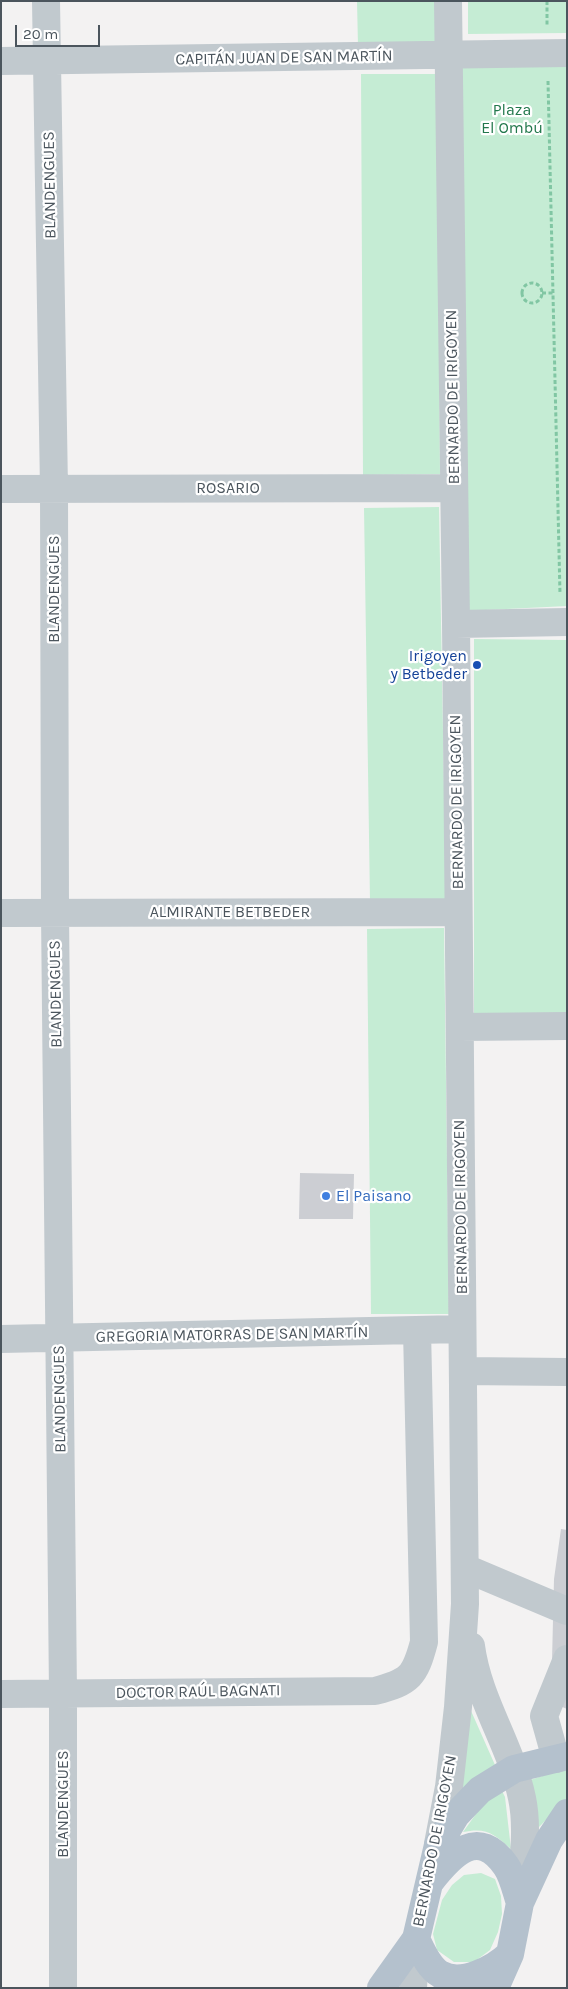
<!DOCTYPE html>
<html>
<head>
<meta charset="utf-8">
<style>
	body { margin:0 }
	#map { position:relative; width:568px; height:1989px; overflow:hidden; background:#f3f2f2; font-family:Karla,sans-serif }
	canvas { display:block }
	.frame { position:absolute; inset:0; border:2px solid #4b555d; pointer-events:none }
	.scale { position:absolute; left:15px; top:25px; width:85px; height:22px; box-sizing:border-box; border:2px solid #4b555d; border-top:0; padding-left:6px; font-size:15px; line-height:18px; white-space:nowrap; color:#4b555d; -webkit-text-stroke:4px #fff; paint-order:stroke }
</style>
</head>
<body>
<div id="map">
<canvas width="568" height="1989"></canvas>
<div class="frame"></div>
<div class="scale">20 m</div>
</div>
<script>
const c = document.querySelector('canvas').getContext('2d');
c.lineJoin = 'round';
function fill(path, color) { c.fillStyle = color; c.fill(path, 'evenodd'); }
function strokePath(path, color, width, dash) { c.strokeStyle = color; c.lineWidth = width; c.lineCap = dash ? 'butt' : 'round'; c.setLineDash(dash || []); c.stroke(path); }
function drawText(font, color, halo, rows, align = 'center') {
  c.font = font + ' Karla,sans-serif'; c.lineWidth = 4.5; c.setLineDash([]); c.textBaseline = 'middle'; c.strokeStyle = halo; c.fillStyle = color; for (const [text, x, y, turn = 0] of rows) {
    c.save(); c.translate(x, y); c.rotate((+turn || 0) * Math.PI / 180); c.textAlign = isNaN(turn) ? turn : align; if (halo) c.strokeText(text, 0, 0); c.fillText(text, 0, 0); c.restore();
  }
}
fill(new Path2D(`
	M357,1H443V46H358Z
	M468,1H567V33L468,34Z
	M567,63V606L466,611L456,65Z
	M361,74H437L440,474L363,475Z
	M439,507L446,900L370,901L364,508Z
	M474,639L566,640V1017H474Z
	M444,928L449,1314H371L367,929Z
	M468,1704L495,1765L461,1791Z
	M567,1768V1799L537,1829L530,1780Z
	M501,1789L505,1797L511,1849C494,1834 487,1827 463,1832L489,1796Z
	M481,1873L495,1879L501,1896L502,1914L498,1932L490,1950L474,1962H454L437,1950L433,1934L442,1900L452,1885L464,1875Z`), '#c5ecd4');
fill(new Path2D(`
	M300,1173L354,1174L353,1219H299Z
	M561,1529L567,1530V1709L551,1702L554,1579Z`), '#ccced3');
strokePath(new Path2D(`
	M547,1V25
	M548,81L560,594
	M522 293a10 10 0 1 1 20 0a10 10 0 1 1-20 0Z
	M542,293H553`), '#81c6a3', 3, [4, 2.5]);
strokePath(new Path2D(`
	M46,1L54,489L55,913L63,1694V1988
	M1,61L567,53
	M1,489L454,488
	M456,624L567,622
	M1,913L458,912
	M460,1027L567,1026
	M1,1339L462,1329
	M463,1371L567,1372
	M465,1568L567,1611
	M471,1646C478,1700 511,1745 522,1798C529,1831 522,1868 520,1901
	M1,1694L375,1691C410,1682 415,1676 424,1642L417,1330
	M556,1759L544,1716L567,1659
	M438,1844L449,1787L458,1707L465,1604L456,624L448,1
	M413,1988L416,1939`), '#c1c9ce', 28);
strokePath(new Path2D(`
	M430,1882C452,1854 478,1826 506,1866C513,1876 516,1891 520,1903
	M416,1939C422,1951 428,1967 440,1974C461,1987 494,1969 510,1954
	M381,1988L416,1939L438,1845L456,1815L480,1790L514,1769L567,1756
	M495,1988L510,1954L520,1903L549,1840L567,1813`), '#b4c1cd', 28);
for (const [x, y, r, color] of [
	[477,665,5,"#1a4fb4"],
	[326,1196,5,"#3f7fe0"]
]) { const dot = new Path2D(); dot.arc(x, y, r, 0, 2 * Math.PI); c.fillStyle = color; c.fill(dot); strokePath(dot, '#fff', 2); }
drawText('16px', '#4b555d', '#fff', [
	["CAPITÁN JUAN DE SAN MARTÍN",284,58,-1],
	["BLANDENGUES",50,185,-91],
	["BERNARDO DE IRIGOYEN",453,397,-91],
	["ROSARIO",228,488],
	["BLANDENGUES",54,589,-90],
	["BERNARDO DE IRIGOYEN",457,802,-91],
	["ALMIRANTE BETBEDER",230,912],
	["BLANDENGUES",56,994,-91],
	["BERNARDO DE IRIGOYEN",461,1207,-91],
	["GREGORIA MATORRAS DE SAN MARTÍN",232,1335,-1],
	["BLANDENGUES",60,1399,-91],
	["DOCTOR RAÚL BAGNATI",198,1692,-1],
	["BLANDENGUES",63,1804,-90],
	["BERNARDO DE IRIGOYEN",435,1841,-79]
]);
drawText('16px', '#22784c', '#fff', [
	["Plaza",512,110],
	["El Ombú",512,128]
]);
drawText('16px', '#164399', '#fff', [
	["Irigoyen",467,656],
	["y Betbeder",467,674]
], 'right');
drawText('16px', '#366cbe', '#fff', [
	["El Paisano",336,1196]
], 'left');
</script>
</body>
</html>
